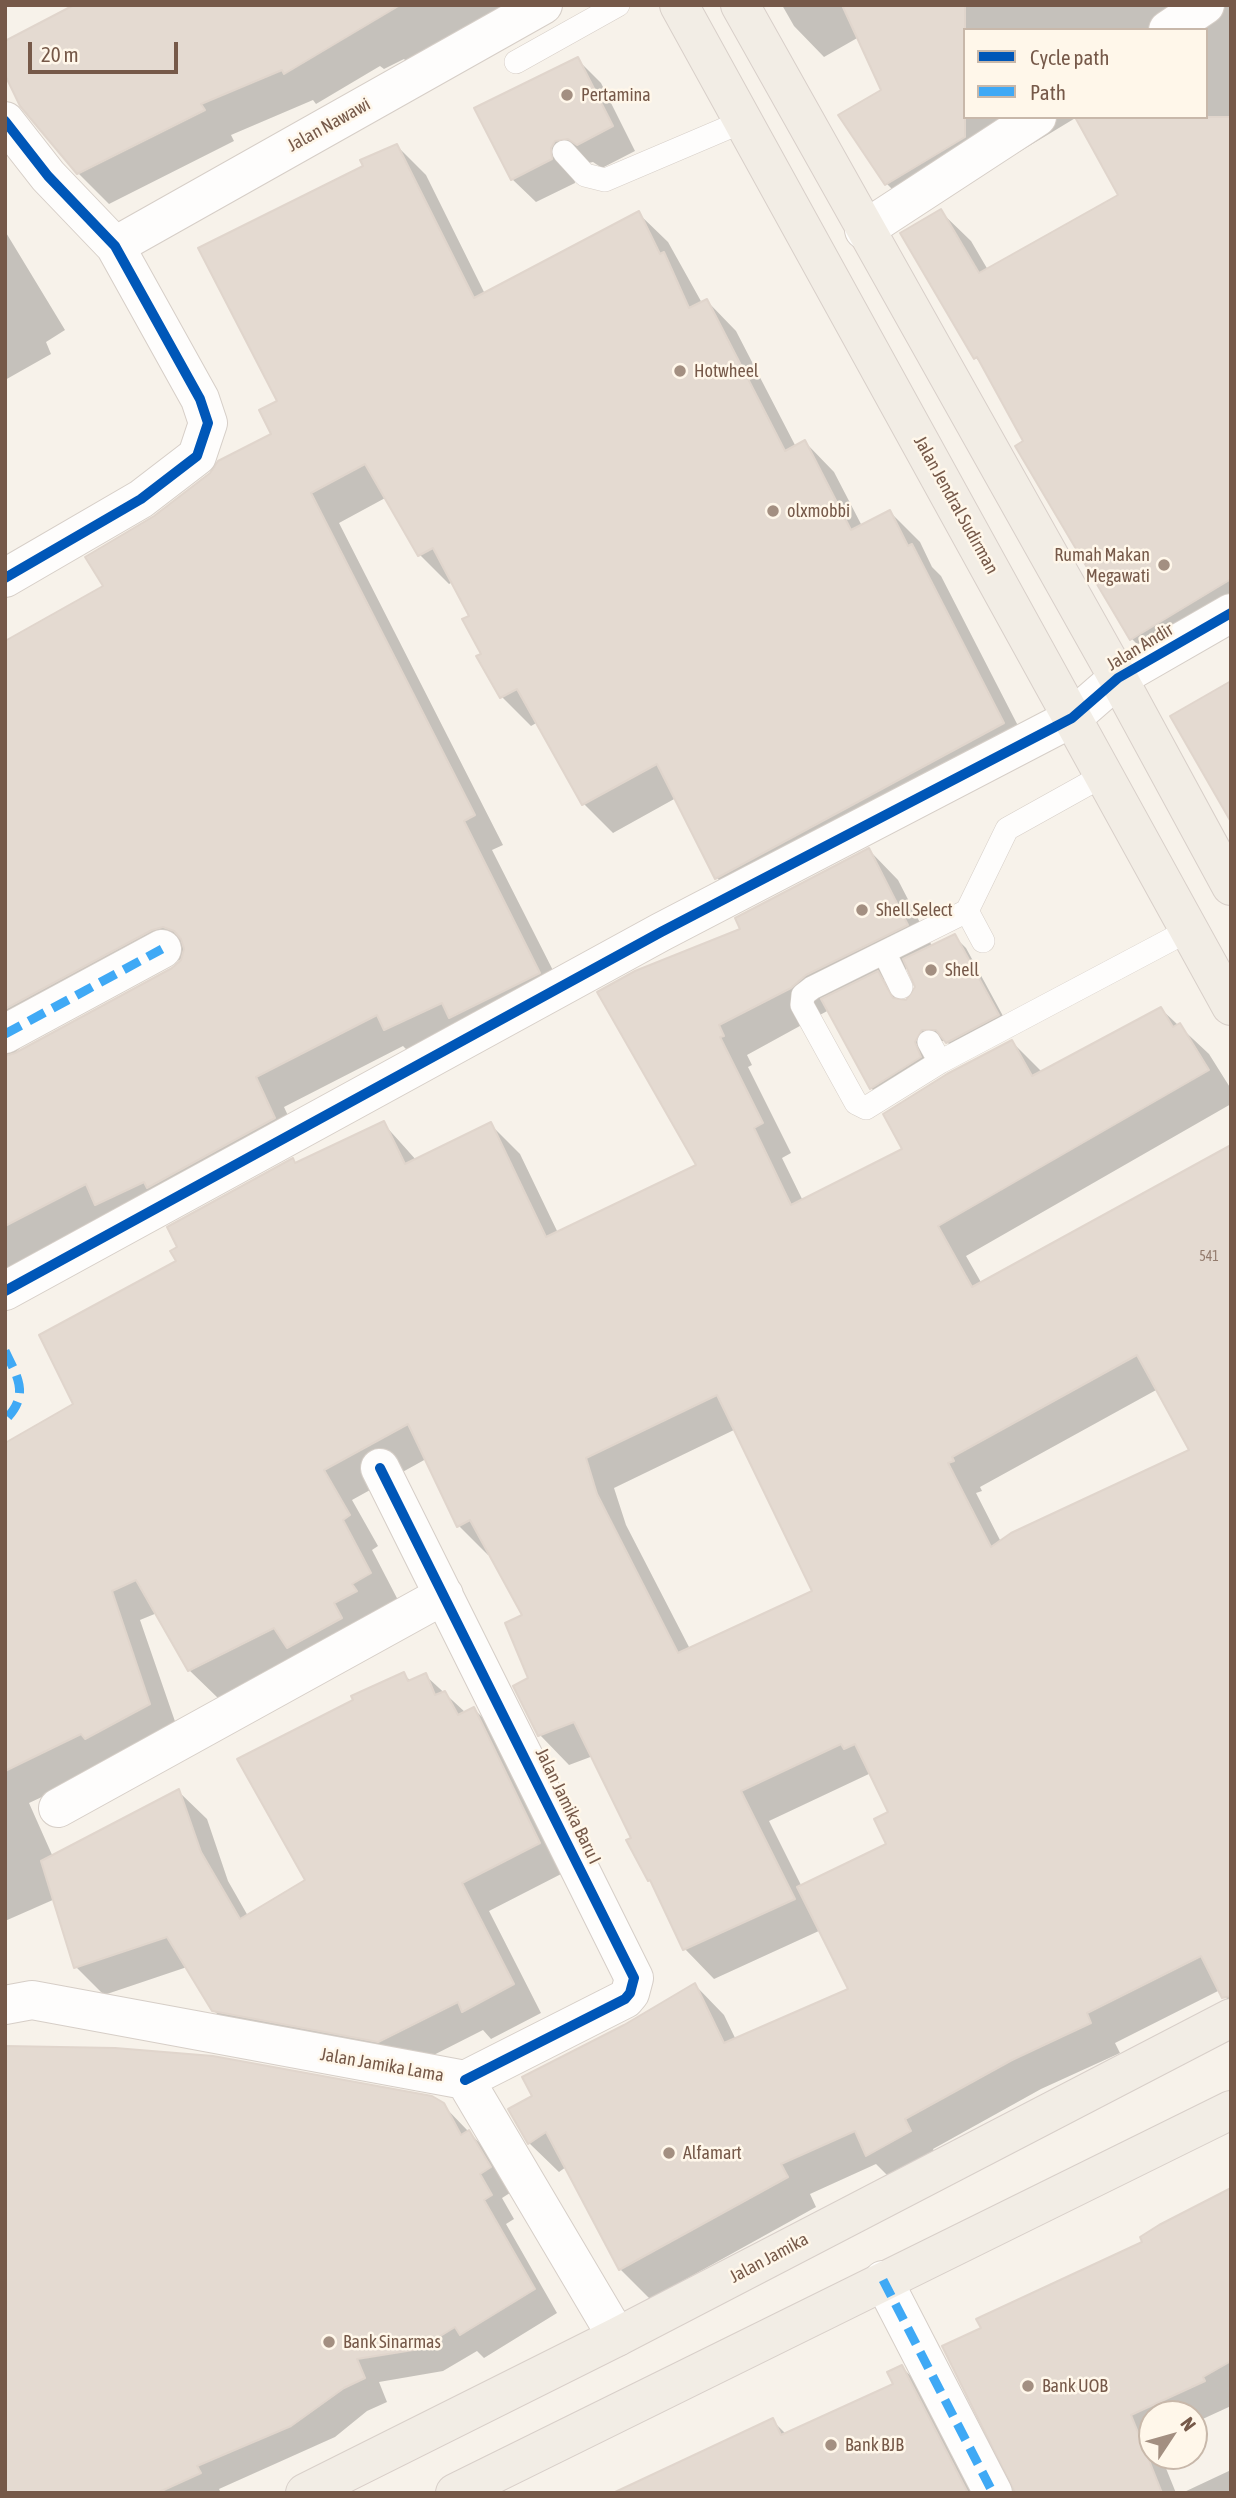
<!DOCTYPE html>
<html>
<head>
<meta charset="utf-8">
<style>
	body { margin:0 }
	#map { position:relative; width:1236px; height:2498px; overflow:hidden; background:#f7f2ea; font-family:"Asap Condensed",sans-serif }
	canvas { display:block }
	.frame { position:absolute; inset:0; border:7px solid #765949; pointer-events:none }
	.legend { position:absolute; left:963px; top:28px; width:245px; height:91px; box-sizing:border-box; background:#fff7ea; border:2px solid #c8b8aa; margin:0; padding:9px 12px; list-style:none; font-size:21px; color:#765949 }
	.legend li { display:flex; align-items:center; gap:14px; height:35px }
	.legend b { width:35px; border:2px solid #c8b8aa }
	.north { position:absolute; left:1138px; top:2400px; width:70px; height:70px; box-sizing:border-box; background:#fff7ea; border:2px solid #c8b8aa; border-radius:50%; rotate:54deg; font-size:19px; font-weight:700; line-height:28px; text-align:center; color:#765949 }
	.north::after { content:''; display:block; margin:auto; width:24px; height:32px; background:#a38f81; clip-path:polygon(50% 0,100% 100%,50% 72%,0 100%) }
	.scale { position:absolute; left:28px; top:42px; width:150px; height:32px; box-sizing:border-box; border:4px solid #765949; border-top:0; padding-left:9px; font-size:21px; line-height:24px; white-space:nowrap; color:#765949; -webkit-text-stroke:5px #fff7ea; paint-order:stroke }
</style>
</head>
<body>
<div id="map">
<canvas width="1236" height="2498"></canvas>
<div class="frame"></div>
<ul class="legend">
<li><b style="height:9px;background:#0057b8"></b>Cycle path</li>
<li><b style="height:9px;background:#3fa9f5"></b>Path</li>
</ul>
<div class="north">N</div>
<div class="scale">20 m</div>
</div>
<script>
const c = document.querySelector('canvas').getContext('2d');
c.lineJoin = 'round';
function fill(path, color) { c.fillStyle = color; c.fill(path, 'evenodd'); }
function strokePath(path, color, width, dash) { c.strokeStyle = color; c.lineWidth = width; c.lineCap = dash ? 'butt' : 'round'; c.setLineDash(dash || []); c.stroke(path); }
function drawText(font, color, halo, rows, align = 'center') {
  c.font = font + ' "Asap Condensed",sans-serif'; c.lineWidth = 5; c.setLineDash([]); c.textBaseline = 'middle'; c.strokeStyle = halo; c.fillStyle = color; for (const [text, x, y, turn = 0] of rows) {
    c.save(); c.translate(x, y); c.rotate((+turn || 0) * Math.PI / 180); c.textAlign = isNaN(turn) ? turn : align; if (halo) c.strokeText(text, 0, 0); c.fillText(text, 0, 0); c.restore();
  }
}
fill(new Path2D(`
	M74,5H510L423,78L404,59L384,69L380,66L316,104L313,100L231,135L234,141L109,204L78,173Z
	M782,5H1231V627L1162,669L1132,639L1017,446L1025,442L983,365L976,358L940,211L971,241L988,270L1120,195L1077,117L917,214L887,184L884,90L859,37L824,57L794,26ZM965,30H1206V117H965Z
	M577,59L601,83L635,151L602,168L593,162L579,165L574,173L575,183L536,202L512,179Z
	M397,146L426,175L485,294L638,213L668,242L702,303L707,301L736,331L796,447L805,442L834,472L862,526L890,512L920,542L932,567L941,576L1032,753L746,908L717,878L676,798L613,833L583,803L538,722L531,726L502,697L471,617L453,582L449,584L420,555L387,497L339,523L503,845L492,850L569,1002L415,1058L403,1046L284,1107L303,1148L5,1294V641L105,587L155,518L274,435L279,402L366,167ZM185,957L173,970L12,1056L24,1044Z
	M5,231L65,330L46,342L51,354L5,380Z
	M869,850L898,880L932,946L954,936L966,948L1009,1027L959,1054L946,1041H934L932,1069L883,1100L871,1088L829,1010L747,1055L752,1065L748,1067L791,1153L782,1158L803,1201L905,1150L1012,1042L1042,1072L1161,1009L1209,1054L1231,1089V1104L966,1256L982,1284L1231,1147V2004L1220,1990L1115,2043L1120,2053L1041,2089L933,2149L939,2161L897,2185L876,2164L810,2194L816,2207L650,2299L620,2269L566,2167L559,2172L529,2143L534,2097L624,2026L695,1985L724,2015L736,2040L851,1990L821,1930L714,1979L685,1949L655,1886L649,1880L633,1839L593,1756L569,1765L540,1735L515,1687L530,1679L524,1616L491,1554L488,1555L459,1526L426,1459L352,1500L378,1546L372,1550L399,1602L219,1699L189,1670L157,1613L140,1620L179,1733L29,1803L53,1857L179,1792L207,1819L228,1881L248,1916L307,1880L403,1674L411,1681L425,1675L466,1713L474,1709L502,1737L567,1871L489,1911L541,2013L491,2039L483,2030L406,2069L242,2038L213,2010L187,1967L104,1995L76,1967L55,1899L5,1921V1445L75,1404L178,1262L293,1160L297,1165L383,1123L417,1161L491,1125L520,1154L558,1233L698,1166L599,993L742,930ZM909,968L917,988L907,1002L898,1001L884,980ZM1158,1389L1192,1451L1001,1542L976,1493L982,1491L980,1487ZM736,1429L815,1592L690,1649L626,1525L614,1488ZM871,1773L890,1813L889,1845L802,1887L769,1821Z
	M443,2105L492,2156L513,2191L502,2198L514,2219L506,2224L557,2313L484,2358L477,2351L443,2371L379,2382L387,2402L367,2411L335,2437L219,2489L221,2493H5Z
	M1231,2194V2406L1194,2423V2414H1152V2456H1161L1176,2493H1016L983,2329Z
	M902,2367L927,2393L979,2493H624L772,2420L787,2435L896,2385Z
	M1231,2470V2493H1182Z`), '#0003');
const building = new Path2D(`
	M74,5H400L284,74L282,70L201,104L205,110L77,174L20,106L5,75V41Z
	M842,5H965V137L885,185L838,115L881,90Z
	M578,57L613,126L577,145L568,139L555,141L551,148L552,159L511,180L474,108Z
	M1075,117H1231V579L1130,640L1015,446L1023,441L977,357L974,359L900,233L941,209L979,273L1118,195Z
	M397,144L474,298L639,211L660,254L664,252L689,308L707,299L785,451L805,440L851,530L890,510L908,546L912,544L1004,723L715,879L657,764L582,805L517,689L500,698L476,656L481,654L462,619L469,616L433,548L418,556L365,464L311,493L475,815L464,821L540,973L449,1018L442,1003L384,1030L377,1015L256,1077L275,1118L147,1188L144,1182L95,1205L86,1184L5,1226V1056L15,1053L172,968L181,960L184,949L181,939L174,931L163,927L152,930L5,1009V641L103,586L85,557L154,516L210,473L218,461L271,434L259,410L277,401L198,248L363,166L360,160Z
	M1231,681V822L1170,716Z
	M869,848L908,925L806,975L791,988L719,1025L724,1036L720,1037L763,1123L754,1128L791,1205L902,1149L883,1114L947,1074L1012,1040L1032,1076L1161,1007L1173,1027L1180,1023L1209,1070L938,1226L972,1287L1231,1145V1996L1222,1998L1201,1956L1087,2013L1091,2023L1012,2060L905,2119L911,2131L866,2156L855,2131L781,2164L788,2177L619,2270L546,2132L528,2144L508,2109L532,2096L522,2077L624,2025L695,1983L724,2043L848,1989L797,1887L886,1844L874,1819L888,1812L855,1744L844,1749L841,1744L741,1791L795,1899L683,1950L650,1880L648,1881L626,1840L631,1838L574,1722L538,1736L513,1686L528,1678L505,1623L522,1615L470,1520L457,1527L408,1424L324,1470L350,1515L343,1520L371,1573L352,1584L357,1591L334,1603L342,1618L287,1648L274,1628L188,1671L136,1580L112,1591L150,1704L85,1739L81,1734L5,1771V1443L73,1404L39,1335L176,1261L170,1251L177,1247L167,1227L293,1158L295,1163L384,1121L405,1164L491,1122L546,1237L696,1165L597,992L635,971L740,929L735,918ZM1137,1355L1189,1450L1011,1533L991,1547L948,1463L954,1461L952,1457ZM717,1395L812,1591L678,1653L597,1494L586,1458Z
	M955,934L999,1015L946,1043L936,1030H922L915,1042L921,1057L870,1089L821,999L878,971L893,998L906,1000L915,987L903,959Z
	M404,1672L408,1681L426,1673L435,1695L445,1691L458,1715L474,1707L540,1843L462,1883L514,1984L462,2012L458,2002L378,2042L212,2011L167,1937L74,1968L41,1861L179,1789L201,1852L240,1919L305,1880L237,1759L353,1700L351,1696Z
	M5,2046L115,2048L213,2056L432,2096L444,2103L461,2135L469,2130L491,2167L480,2174L492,2195L484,2200L535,2289L460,2335L455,2327L419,2349L357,2359L365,2378L344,2388L291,2426L197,2466L201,2473L157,2493H5Z
	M1231,2188V2361L1203,2377L1205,2381L1131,2415L1162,2493H1015L942,2346L981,2328L976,2319L1142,2242L1140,2237L1159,2225Z
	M902,2365L968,2493H613L773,2418L781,2435L893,2384L887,2372Z`);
fill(building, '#e4dad1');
strokePath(building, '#e0d5cc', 2);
const service = new Path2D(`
	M516,62L618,5
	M564,152L585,175L605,180L746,120
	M1104,775L1007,829L967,911L812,988L803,995L802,1005L856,1103L866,1108L940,1062L1189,930
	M967,911L983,941
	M885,954L901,987
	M929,1042L940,1062`);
const minor = new Path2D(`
	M1168,30L1205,5
	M5,121L48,176L115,246L200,399L208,423L197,456L141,499L5,578
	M864,230L1037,117
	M115,246L543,5
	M5,1034L162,949
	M5,1291L661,932L1072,718
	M380,1468L634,1978L630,1993L625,1999L465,2080
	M58,1808L444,1595
	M5,2005L32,2000L465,2080L617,2337
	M883,2280L993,2493`);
const tertiary = new Path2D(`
	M1072,718L1118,678L1231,613`);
const primary = new Path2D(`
	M679,5L1231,1006
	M740,5L1118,678L1231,886
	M305,2493L617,2337L1231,2018
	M455,2493L1231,2110`);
strokePath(service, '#d6cec7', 24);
strokePath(minor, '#d6cec7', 40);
strokePath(tertiary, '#d6cec7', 40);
strokePath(primary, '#d8cfc9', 40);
strokePath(service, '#fefdfc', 23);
strokePath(minor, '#fefdfc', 38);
strokePath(tertiary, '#fefdfc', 38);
strokePath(primary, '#f2ede5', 38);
strokePath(new Path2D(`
	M5,1034L162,949
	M5,1351C18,1378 30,1395 5,1420
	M883,2280L993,2493`), '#3fa9f5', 9, [18, 9]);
strokePath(new Path2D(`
	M5,121L48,176L115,246L200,399L208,423L197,456L141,499L5,578
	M5,1291L661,932L1072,718L1118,678L1231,613
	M380,1468L634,1978L630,1993L625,1999L465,2080`), '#0057b8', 10);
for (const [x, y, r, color] of [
	[567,95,7,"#a38f81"],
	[680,371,7,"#a38f81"],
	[773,511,7,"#a38f81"],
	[1164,565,7,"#a38f81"],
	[862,910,7,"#a38f81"],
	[931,970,7,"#a38f81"],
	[669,2153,7,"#a38f81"],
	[329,2342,7,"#a38f81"],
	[1028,2386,7,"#a38f81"],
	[831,2445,7,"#a38f81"]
]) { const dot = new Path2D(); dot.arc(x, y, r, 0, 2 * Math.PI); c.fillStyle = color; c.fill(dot); strokePath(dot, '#fff7ea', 2.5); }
drawText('14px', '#937b6d', null, [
	["541",1209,1257]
]);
drawText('18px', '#765949', '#fff7ea', [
	["Pertamina",581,95],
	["Hotwheel",694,371],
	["olxmobbi",787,511],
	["Rumah Makan",1150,555,"right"],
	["Megawati",1150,576,"right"],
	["Shell Select",876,910],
	["Shell",945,970],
	["Alfamart",683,2153],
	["Bank Sinarmas",343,2342],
	["Bank UOB",1042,2386],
	["Bank BJB",845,2445]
], 'left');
drawText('18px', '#765949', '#fff7ea', [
	["Jalan Nawawi",329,125,-29],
	["Jalan Jendral Sudirman",956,505,61],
	["Jalan Andir",1140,647,-31],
	["Jalan Jamika Baru I",568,1806,64],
	["Jalan Jamika Lama",382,2065,10],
	["Jalan Jamika",769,2258,-28]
]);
</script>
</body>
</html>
